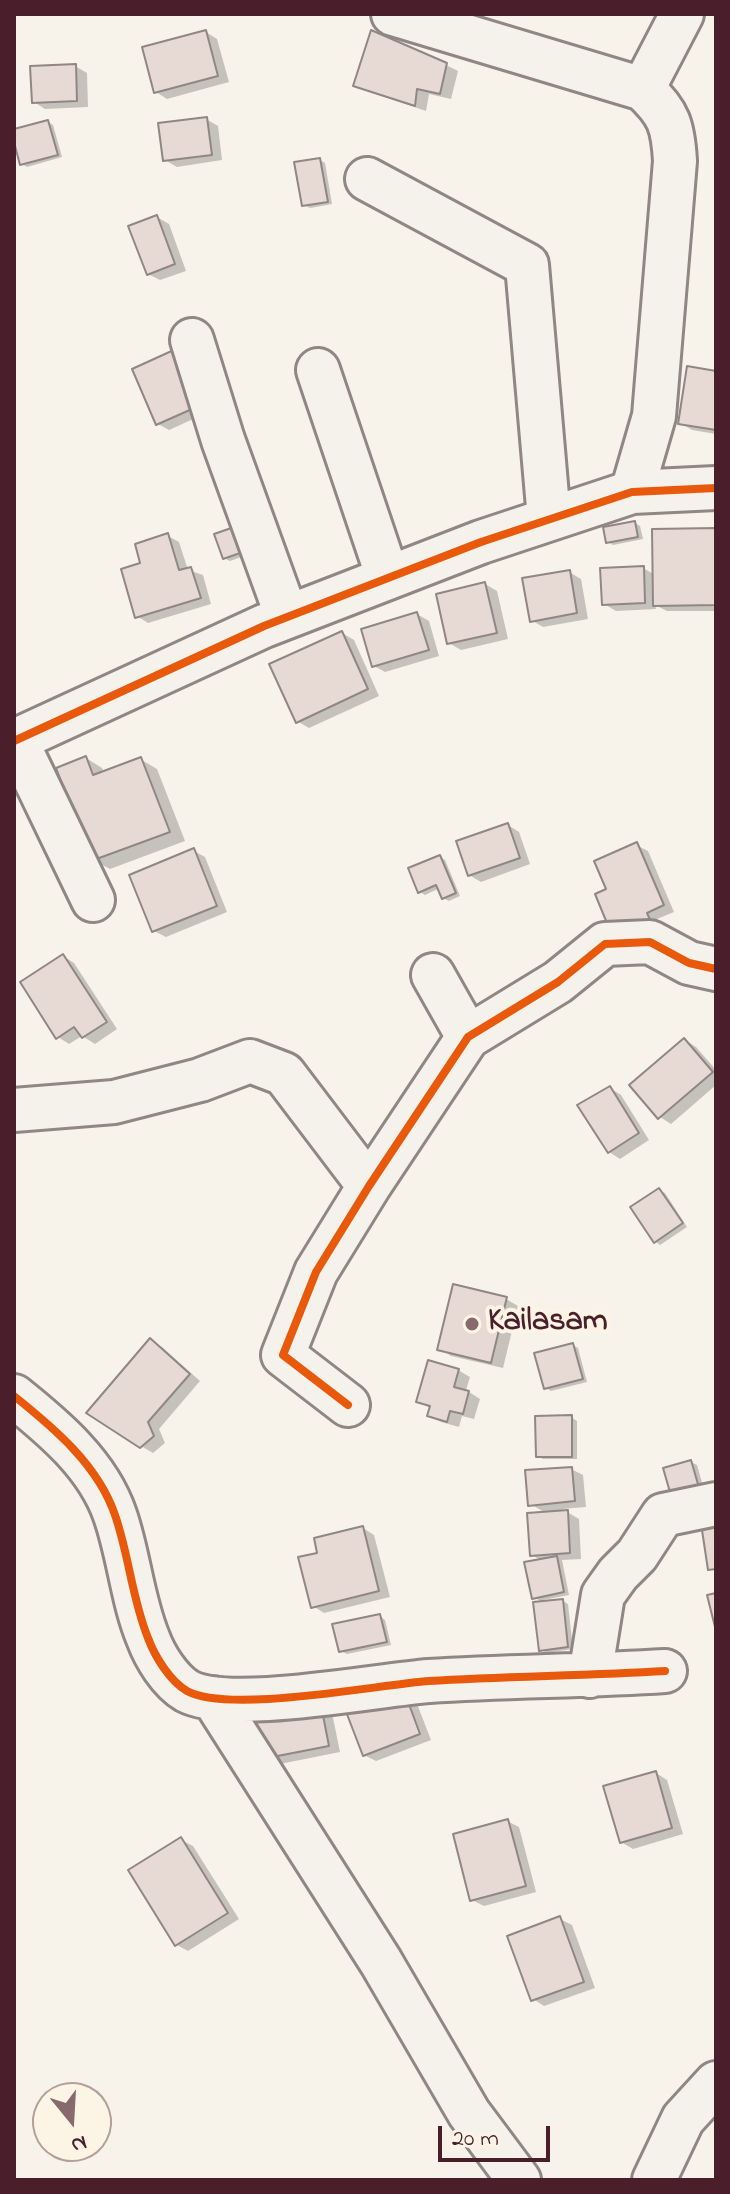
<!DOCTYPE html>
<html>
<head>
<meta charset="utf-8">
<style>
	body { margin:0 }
	#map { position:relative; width:730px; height:2194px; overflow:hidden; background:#f7f3ea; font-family:"Indie Flower",sans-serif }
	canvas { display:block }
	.frame { position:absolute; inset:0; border:16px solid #4a1f2b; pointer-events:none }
	.north { position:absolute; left:32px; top:2082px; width:80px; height:80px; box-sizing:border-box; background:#fcf5e5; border:2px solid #b59f9b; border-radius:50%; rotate:162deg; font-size:22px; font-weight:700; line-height:32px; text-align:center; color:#4a1f2b }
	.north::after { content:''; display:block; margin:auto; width:28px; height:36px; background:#87696e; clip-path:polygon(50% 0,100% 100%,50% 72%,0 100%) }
	.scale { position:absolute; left:438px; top:2126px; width:112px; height:36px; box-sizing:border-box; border:4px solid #4a1f2b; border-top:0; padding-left:10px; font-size:24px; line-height:28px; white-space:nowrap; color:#4a1f2b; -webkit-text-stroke:6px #fcf5e5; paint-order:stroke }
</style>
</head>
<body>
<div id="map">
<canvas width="730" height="2194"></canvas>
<div class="frame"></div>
<div class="north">N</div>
<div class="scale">20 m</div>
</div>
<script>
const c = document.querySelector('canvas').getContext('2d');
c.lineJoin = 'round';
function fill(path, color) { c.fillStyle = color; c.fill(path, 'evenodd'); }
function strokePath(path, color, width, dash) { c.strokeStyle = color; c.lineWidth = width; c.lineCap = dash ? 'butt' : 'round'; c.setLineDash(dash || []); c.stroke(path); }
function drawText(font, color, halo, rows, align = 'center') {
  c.font = font + ' "Indie Flower",sans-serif'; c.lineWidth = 8; c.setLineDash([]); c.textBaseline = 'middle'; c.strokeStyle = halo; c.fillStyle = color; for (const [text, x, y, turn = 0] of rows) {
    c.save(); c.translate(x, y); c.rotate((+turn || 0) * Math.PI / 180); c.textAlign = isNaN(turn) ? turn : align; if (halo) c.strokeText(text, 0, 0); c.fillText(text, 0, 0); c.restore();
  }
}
fill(new Path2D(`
	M206,32L217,39L229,82L167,99L156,92Z
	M446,65L458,71L451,99L429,94L426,111L367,91L355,85Z
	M75,66L87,73L88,107L45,109L34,102Z
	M206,119L218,126L222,160L177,167L165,160Z
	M48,122L53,125L62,157L27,167L22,164L14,131Z
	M320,160L325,163L332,204L310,208L304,205Z
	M157,217L169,224L186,271L160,280L148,274Z
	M176,351L211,411L169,430L158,424Z
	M716,373V434L692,430L680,423Z
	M635,523L640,526L643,539L613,545L608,542Z
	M716,530V611H667L655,605L656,609L616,611L604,604L643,568L655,575Z
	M217,535L253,553L230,561L224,558Z
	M168,536L179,542L188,570L203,575L211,604L148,623L137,616Z
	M569,572L581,579L588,619L543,627L531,620Z
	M485,584L497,591L508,639L461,650L449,643Z
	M417,614L429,621L439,656L385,672L374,666Z
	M342,633L354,640L379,696L309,728L297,721Z
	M86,758L102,768L104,773L140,759L157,769L185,841L110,869L93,860Z
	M508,825L519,832L530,864L481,882L469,875Z
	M636,845L648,851L674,912L657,919L662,928L622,933L609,890Z
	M194,851L205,857L227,912L166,937L154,931Z
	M440,857L445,860L460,896L449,901L443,898L440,888L425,895L420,892Z
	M63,956L74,963L117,1029L95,1044L82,1036L69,1044L58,1037Z
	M685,1040L696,1047L716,1070V1085L671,1124L660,1117Z
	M610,1088L621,1095L649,1140L620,1159L609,1152Z
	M659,1190L665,1193L687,1227L660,1245L655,1241Z
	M506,1299L518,1306L503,1368L451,1356L440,1349Z
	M151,1341L162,1347L200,1381L159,1429L165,1443L153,1453L141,1446Z
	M573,1345L578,1348L587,1382L551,1391L546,1388Z
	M458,1370L470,1377L466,1390L480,1399L474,1419L462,1416L459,1427L441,1422L429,1416L431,1409L419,1401Z
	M571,1417L577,1421V1459H543L538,1456Z
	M691,1462L697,1465L707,1500L682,1508Z
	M571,1469L583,1475L586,1507L562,1509L579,1519L581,1559L562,1560L569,1595L543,1600V1603L534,1597L542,1561L532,1555L546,1513L530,1504Z
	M363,1528L374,1535L390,1597L324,1613L313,1606Z
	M563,1601L568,1604L573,1649L546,1653L541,1649Z
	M380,1616L385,1620L391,1645L347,1654L341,1651Z
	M414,1696L431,1740L376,1761L364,1755Z
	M331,1708L340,1752L275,1765L263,1758Z
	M656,1773L667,1780L683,1834L633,1849L621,1842Z
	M507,1821L519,1827L536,1892L484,1906L472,1900Z
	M181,1840L193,1846L239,1919L188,1951L177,1945Z
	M560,1919L572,1925L595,1988L544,2006L533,1999Z`), '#0003');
const building = new Path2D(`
	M206,30L218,76L154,93L142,47Z
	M371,30L447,63L440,94L417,89L415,106L353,86Z
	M76,64L77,101L32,103L30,66Z
	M207,117L212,155L163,161L158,123Z
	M48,120L58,155L20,165L14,142V129Z
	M320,158L328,202L302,206L294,162Z
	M157,215L175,264L147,275L128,226Z
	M176,349L201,405L156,425L132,369Z
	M687,366L716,371V430L678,424Z
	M635,521L638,537L606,543L603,527Z
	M240,525L249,550L223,559L214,534Z
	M716,528V605L653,606L652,529Z
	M168,533L179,570L191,567L201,598L135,618L121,569L140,563L135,544Z
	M644,566L645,603L602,605L600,568Z
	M570,570L577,613L530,622L522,578Z
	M485,582L497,633L447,644L436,594Z
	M417,612L429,650L372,667L361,629Z
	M342,631L368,689L296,723L269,664Z
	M86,756L93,775L141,757L170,832L91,861L56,768Z
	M508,823L520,858L468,876L456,841Z
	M637,842L664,905L647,913L651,922L629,932L624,921L609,928L595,894L606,889L594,861Z
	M194,848L217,906L152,932L129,875Z
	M440,855L456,893L442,899L436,885L418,893L408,868Z
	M63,954L107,1022L82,1038L74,1027L56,1039L20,982Z
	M684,1038L713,1072L658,1119L629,1085Z
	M610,1086L639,1133L608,1153L577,1105Z
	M659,1188L683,1223L654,1243L630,1207Z
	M453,1284L507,1297L491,1363L437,1350Z
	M150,1338L190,1374L148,1422L154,1436L140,1448L86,1413Z
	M573,1343L583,1379L544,1389L534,1353Z
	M428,1360L459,1369L454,1387L469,1391L463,1414L450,1411L447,1422L427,1416L430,1406L416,1402Z
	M572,1415V1457H536L535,1416Z
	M691,1460L702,1498L674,1506L663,1468Z
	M572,1467L575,1501L528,1506L525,1470Z
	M568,1510L570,1553L530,1556L527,1513Z
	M363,1526L379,1591L311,1608L298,1557L317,1553L314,1538Z
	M716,1527V1569L708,1570L702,1530Z
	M557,1556L564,1592L532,1599L524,1562Z
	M716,1593V1631L707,1595Z
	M563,1599L568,1647L539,1651L533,1602Z
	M380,1614L387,1642L339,1652L332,1624Z
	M403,1688L420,1734L363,1756L345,1709Z
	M320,1700L329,1746L262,1759L252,1713Z
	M656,1771L672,1828L620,1843L603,1786Z
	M508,1819L526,1886L470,1901L453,1834Z
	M181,1837L228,1913L175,1946L128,1870Z
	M560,1916L584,1982L531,2001L507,1936Z`);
fill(building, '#e7d9d4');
strokePath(building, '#908684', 2);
const minor = new Path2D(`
	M393,14L643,89C669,113 673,126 675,161L654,416L632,492
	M643,89L682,14
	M367,179L527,265L549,519
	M192,340L223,440L287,617
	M318,370L388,578
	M16,740L93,900
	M14,741L264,626L481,542L632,492L716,488
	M433,975L468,1037
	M14,1110L114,1102L200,1080L250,1061L284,1074L369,1186
	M14,1396C54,1428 98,1465 115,1515C129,1555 132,1599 148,1638C155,1657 170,1681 187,1691C229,1714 376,1685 429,1681C507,1676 586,1676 665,1671
	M348,1405L283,1355L316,1272L369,1186L468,1037L558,982L605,944L650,942L689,963L716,969
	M590,1676L603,1595L618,1574L637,1555L663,1515L716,1504
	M213,1698L381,1962L469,2113L519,2180
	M654,2180L683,2119L716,2083`);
strokePath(minor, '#908684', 48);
strokePath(minor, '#f5f2ec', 42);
strokePath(new Path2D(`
	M14,741L264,626L481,542L632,492L716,488
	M14,1396C54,1428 98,1465 115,1515C129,1555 132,1599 148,1638C155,1657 170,1681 187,1691C229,1714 376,1685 429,1681C507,1676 586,1676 665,1671
	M348,1405L283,1355L316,1272L369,1186L468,1037L558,982L605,944L650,942L689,963L716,969`), '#e8590c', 8);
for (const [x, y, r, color] of [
	[472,1324,8,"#87696e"]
]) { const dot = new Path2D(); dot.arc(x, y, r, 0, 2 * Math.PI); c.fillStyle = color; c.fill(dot); strokePath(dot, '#fcf5e5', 3); }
drawText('bold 32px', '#4a1f2b', '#fcf5e5', [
	["Kailasam",488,1324]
], 'left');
</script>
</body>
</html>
